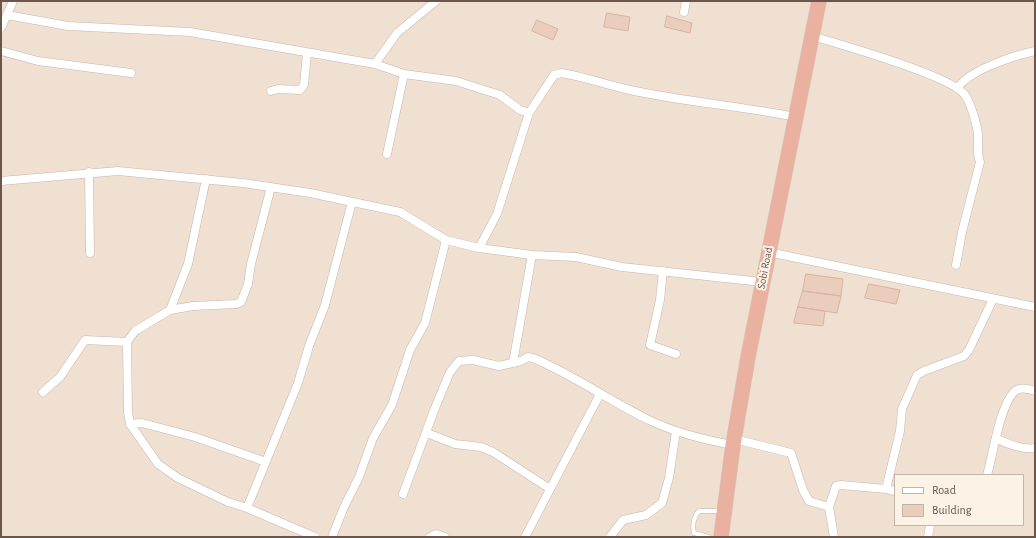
<!DOCTYPE html>
<html>
<head>
<meta charset="utf-8">
<style>
	body { margin:0 }
	#map { position:relative; width:1036px; height:538px; overflow:hidden; background:#f8efe2; font-family:"Alegreya Sans",sans-serif }
	canvas { display:block }
	.frame { position:absolute; inset:0; border:2px solid #6c564c; pointer-events:none }
	.legend { position:absolute; left:894px; top:474px; width:130px; height:52px; box-sizing:border-box; background:#fcf3e7; border:1px solid #c2b4a9; margin:0; padding:5px 7px; list-style:none; font-size:12px; color:#6c564c }
	.legend li { display:flex; align-items:center; gap:8px; height:20px }
	.legend b { width:20px; border:1px solid #c2b4a9 }
</style>
</head>
<body>
<div id="map">
<canvas width="1036" height="538"></canvas>
<div class="frame"></div>
<ul class="legend">
<li><b style="height:5px;background:#fff"></b>Road</li>
<li><b style="height:11px;background:#eacdbd"></b>Building</li>
</ul>
</div>
<script>
const c = document.querySelector('canvas').getContext('2d');
c.lineJoin = 'round';
function fill(path, color) { c.fillStyle = color; c.fill(path, 'evenodd'); }
function strokePath(path, color, width, dash) { c.strokeStyle = color; c.lineWidth = width; c.lineCap = dash ? 'butt' : 'round'; c.setLineDash(dash || []); c.stroke(path); }
function drawText(font, color, halo, rows, align = 'center') {
  c.font = font + ' "Alegreya Sans",sans-serif'; c.lineWidth = 4; c.setLineDash([]); c.textBaseline = 'middle'; c.strokeStyle = halo; c.fillStyle = color; for (const [text, x, y, turn = 0] of rows) {
    c.save(); c.translate(x, y); c.rotate((+turn || 0) * Math.PI / 180); c.textAlign = isNaN(turn) ? turn : align; if (halo) c.strokeText(text, 0, 0); c.fillText(text, 0, 0); c.restore();
  }
}
fill(new Path2D(`
	M1,1H1035V537H1ZM895,475H1023V525H895Z`), '#efe0d1');
const building = new Path2D(`
	M607,13L630,17L628,31L604,27Z
	M667,16L692,23L690,33L665,27Z
	M537,20L558,29L553,40L532,31Z
	M806,274L843,279L841,296L803,291Z
	M869,284L900,290L896,304L865,298Z
	M803,291L841,296L837,313L798,307Z
	M798,307L825,311L823,326L794,323Z`);
fill(building, '#eacdbd');
strokePath(building, '#dab4a0', 1);
const lane = new Path2D(`
	M709,537L694,533C692,525 694,516 699,511H721`);
const street = new Path2D(`
	M684,12L686,1
	M7,15L68,26L190,32L375,64L404,74L456,81L500,95L520,110L529,113
	M1,28L13,1
	M812,36C839,44 952,76 965,95C971,104 977,124 978,135C979,146 976,152 980,162L962,232L956,265
	M1,51L38,61L131,73
	M375,64L397,33L436,1
	M958,87C972,69 1013,56 1035,51
	M271,91L278,89L300,90L304,85L307,53
	M387,154L404,74
	M89,172L90,253
	M206,179L188,264L170,310L135,331L127,342L128,412L130,424L158,464L178,478L228,502L247,508L315,537
	M1,181L118,171L243,183L310,193L400,212L446,240L479,248L532,255L576,257L622,267L762,282
	M479,248L497,214L529,113L554,75L562,73C585,77 607,85 630,90C685,102 741,106 796,117
	M768,252L1035,307
	M663,271L660,300L650,345L676,354
	M170,310L193,306L236,304L241,302L248,284L251,264L271,187
	M513,363L532,255
	M43,392L60,377L85,340L127,342
	M130,424L142,423L195,437L266,462
	M427,433L455,444L481,447L493,452L550,489
	M734,439L791,453L803,490L809,501L829,507L834,537
	M997,439C1009,444 1022,450 1035,448
	M987,475C993,454 1000,406 1014,392C1020,386 1028,389 1035,391
	M895,491L886,489L900,431L902,409L917,375L924,371L964,356L969,350L993,299
	M403,494L435,408L450,372L459,361L473,360L499,366L521,361L528,357L533,358C574,375 611,402 651,421C677,433 705,440 733,445
	M829,507L836,486L841,485L886,489
	M247,508L298,383L309,346L325,305L352,202
	M332,537L344,507L359,477L373,438L392,405L410,350L425,323L446,240
	M430,537L436,534L445,537
	M525,537L600,394
	M610,537L623,520L646,515L662,503L669,478L676,431
	M928,537L930,525`);
const highway = new Path2D(`
	M721,537L733,445L748,357L819,1`);
strokePath(lane, '#c7b6ab', 5);
strokePath(street, '#c7b6ab', 9);
strokePath(highway, '#d6d0cd', 16);
strokePath(lane, '#fff', 4);
strokePath(street, '#fff', 8);
strokePath(highway, '#ebb1a0', 15);
drawText('11px', '#6c564c', '#fcf3e7', [
	["Sobi Road",765,268,-79]
]);
</script>
</body>
</html>
